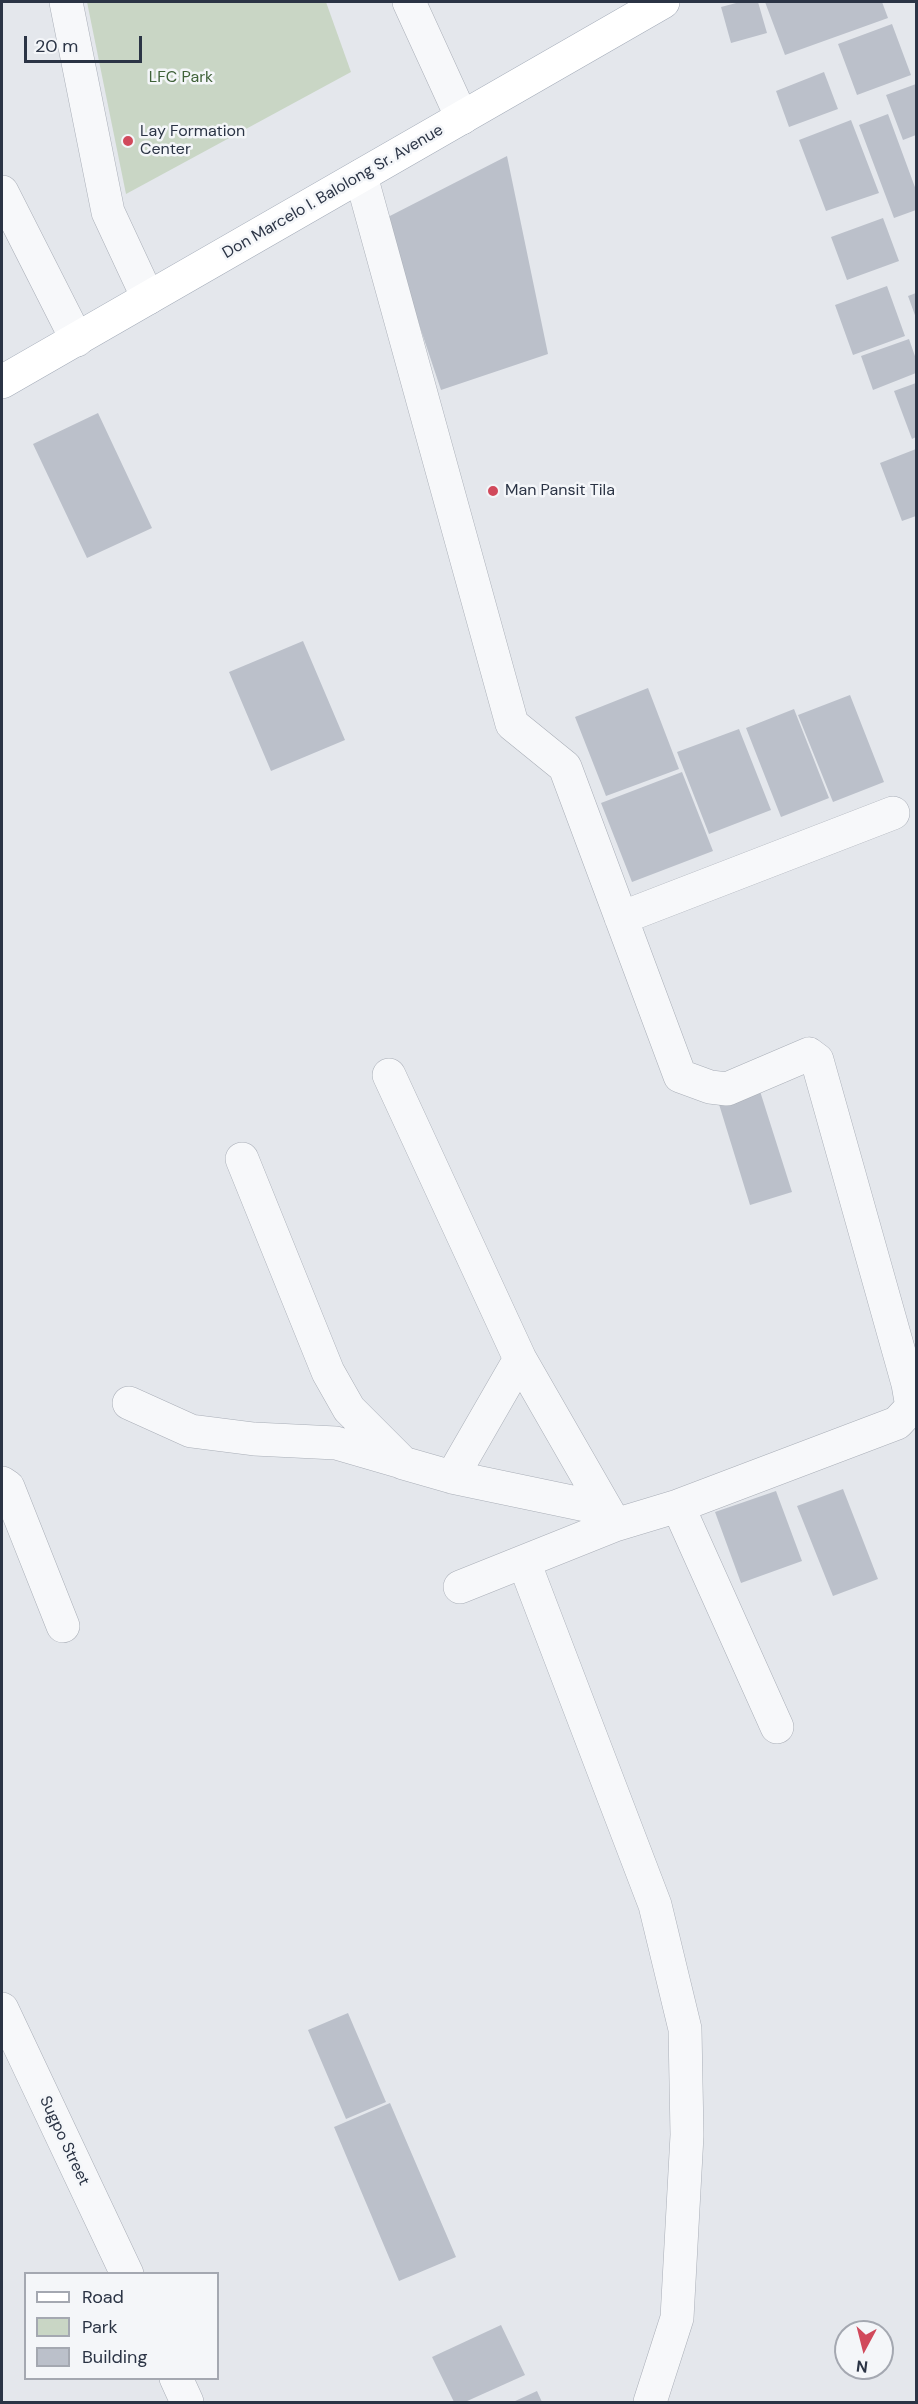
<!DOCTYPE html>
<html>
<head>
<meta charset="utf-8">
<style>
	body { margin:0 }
	#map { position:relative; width:918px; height:2404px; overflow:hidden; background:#e4e7ec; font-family:"DM Sans",sans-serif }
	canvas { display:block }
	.frame { position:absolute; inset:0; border:3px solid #2b3445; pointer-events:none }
	.legend { position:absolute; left:24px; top:2272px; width:195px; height:108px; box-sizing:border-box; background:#f4f6f9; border:2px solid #a4a8b1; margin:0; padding:8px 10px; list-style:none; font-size:18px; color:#2b3445 }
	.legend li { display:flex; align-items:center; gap:12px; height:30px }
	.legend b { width:30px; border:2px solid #a4a8b1 }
	.north { position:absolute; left:834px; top:2320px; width:60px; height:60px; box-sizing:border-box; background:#f4f6f9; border:2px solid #a4a8b1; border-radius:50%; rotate:187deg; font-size:16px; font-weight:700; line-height:24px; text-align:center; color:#2b3445 }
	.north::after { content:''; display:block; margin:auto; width:21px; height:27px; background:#d1495b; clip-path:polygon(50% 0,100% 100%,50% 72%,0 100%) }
	.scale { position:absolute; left:24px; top:36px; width:118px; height:27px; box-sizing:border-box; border:3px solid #2b3445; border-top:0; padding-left:8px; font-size:18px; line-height:21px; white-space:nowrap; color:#2b3445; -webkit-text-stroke:4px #f4f6f9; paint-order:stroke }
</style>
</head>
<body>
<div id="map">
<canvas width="918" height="2404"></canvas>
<div class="frame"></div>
<ul class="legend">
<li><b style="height:8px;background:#fff"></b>Road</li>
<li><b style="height:16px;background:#c9d6c5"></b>Park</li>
<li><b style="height:16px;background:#bbc0ca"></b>Building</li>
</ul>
<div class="north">N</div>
<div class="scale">20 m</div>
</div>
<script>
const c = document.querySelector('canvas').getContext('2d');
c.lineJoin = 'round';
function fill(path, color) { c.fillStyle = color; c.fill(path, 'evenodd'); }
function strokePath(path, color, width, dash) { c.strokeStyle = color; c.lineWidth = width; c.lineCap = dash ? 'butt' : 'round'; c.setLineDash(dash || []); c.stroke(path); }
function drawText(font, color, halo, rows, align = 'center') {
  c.font = font + ' "DM Sans",sans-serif'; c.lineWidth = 5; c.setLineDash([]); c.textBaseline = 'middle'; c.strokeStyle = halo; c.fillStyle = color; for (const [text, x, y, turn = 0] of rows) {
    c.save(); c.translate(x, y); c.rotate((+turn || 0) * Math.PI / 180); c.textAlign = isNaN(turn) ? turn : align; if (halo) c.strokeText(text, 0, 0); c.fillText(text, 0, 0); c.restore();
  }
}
fill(new Path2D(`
	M87,2H326L351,72L126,194Z`), '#c9d6c5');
fill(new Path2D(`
	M740,2H758L767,33L731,43L721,7Z
	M765,2H882L888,18L785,55Z
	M892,24L911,75L857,95L838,44Z
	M824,72L838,109L789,127L776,91Z
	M916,84V135L903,140L886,95Z
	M888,114L916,190V210L894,218L859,125Z
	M851,120L879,193L826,211L799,140Z
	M507,156L548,354L441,390L384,219Z
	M883,218L899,261L847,280L831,237Z
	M887,286L905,336L853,355L835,305Z
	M916,293V318L908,296Z
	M909,339L916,359V373L873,390L861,356Z
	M916,383V437L912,439L894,391Z
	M98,413L152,528L87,558L33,444Z
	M916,449V516L902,521L880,463Z
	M303,641L345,740L271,771L229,672Z
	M648,688L679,769L606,796L575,717Z
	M850,695L884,782L833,802L798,715Z
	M794,709L829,798L781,817L746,728Z
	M739,729L771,810L709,834L677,752Z
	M682,772L713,851L632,882L601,803Z
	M759,1088L792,1192L750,1205L718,1101Z
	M843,1489L878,1579L833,1596L797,1506Z
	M776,1491L802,1561L741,1583L715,1512Z
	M348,2013L386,2102L346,2119L308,2030Z
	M390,2103L456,2257L399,2281L334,2127Z
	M501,2325L525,2375L465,2402H454L432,2357Z
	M537,2391L542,2402H513Z`), '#bbc0ca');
const minor = new Path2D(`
	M66,2L108,212L148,298
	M409,2L462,118
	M361,176L512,724L565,767L680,1076L710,1087L727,1089L809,1054L817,1060L908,1384L912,1407L897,1423L678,1506L615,1525L460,1587
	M2,192L77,340
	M621,918L893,813
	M389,1075L520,1359L613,1521
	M242,1159L328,1372L349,1409L403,1463L452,1477L605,1509
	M129,1403L191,1431L254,1439L336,1443L398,1461
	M452,1477L520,1359
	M2,1483L8,1487L63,1626
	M678,1506L777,1727
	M524,1562L655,1905L685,2029L687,2135L677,2318L650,2402
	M2,2009L127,2274
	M176,2378L187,2402`);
const major = new Path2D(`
	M2,382L663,2`);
strokePath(minor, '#a9aeb7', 34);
strokePath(major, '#a3abb8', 34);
strokePath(minor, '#f7f8fa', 33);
strokePath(major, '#fff', 33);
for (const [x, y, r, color] of [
	[128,141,6,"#d1495b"],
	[493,491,6,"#d1495b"]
]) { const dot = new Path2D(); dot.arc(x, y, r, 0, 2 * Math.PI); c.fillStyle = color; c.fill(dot); strokePath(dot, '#f4f6f9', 2); }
drawText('16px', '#3f6138', '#f4f6f9', [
	["LFC Park",181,78]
]);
drawText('16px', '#2b3445', '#f4f6f9', [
	["Lay Formation",140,132],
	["Center",140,150],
	["Man Pansit Tila",505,491]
], 'left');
drawText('16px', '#2b3445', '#f4f6f9', [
	["Don Marcelo I. Balolong Sr. Avenue",333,192,-30],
	["Sugpo Street",64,2141,65]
]);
</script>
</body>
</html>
